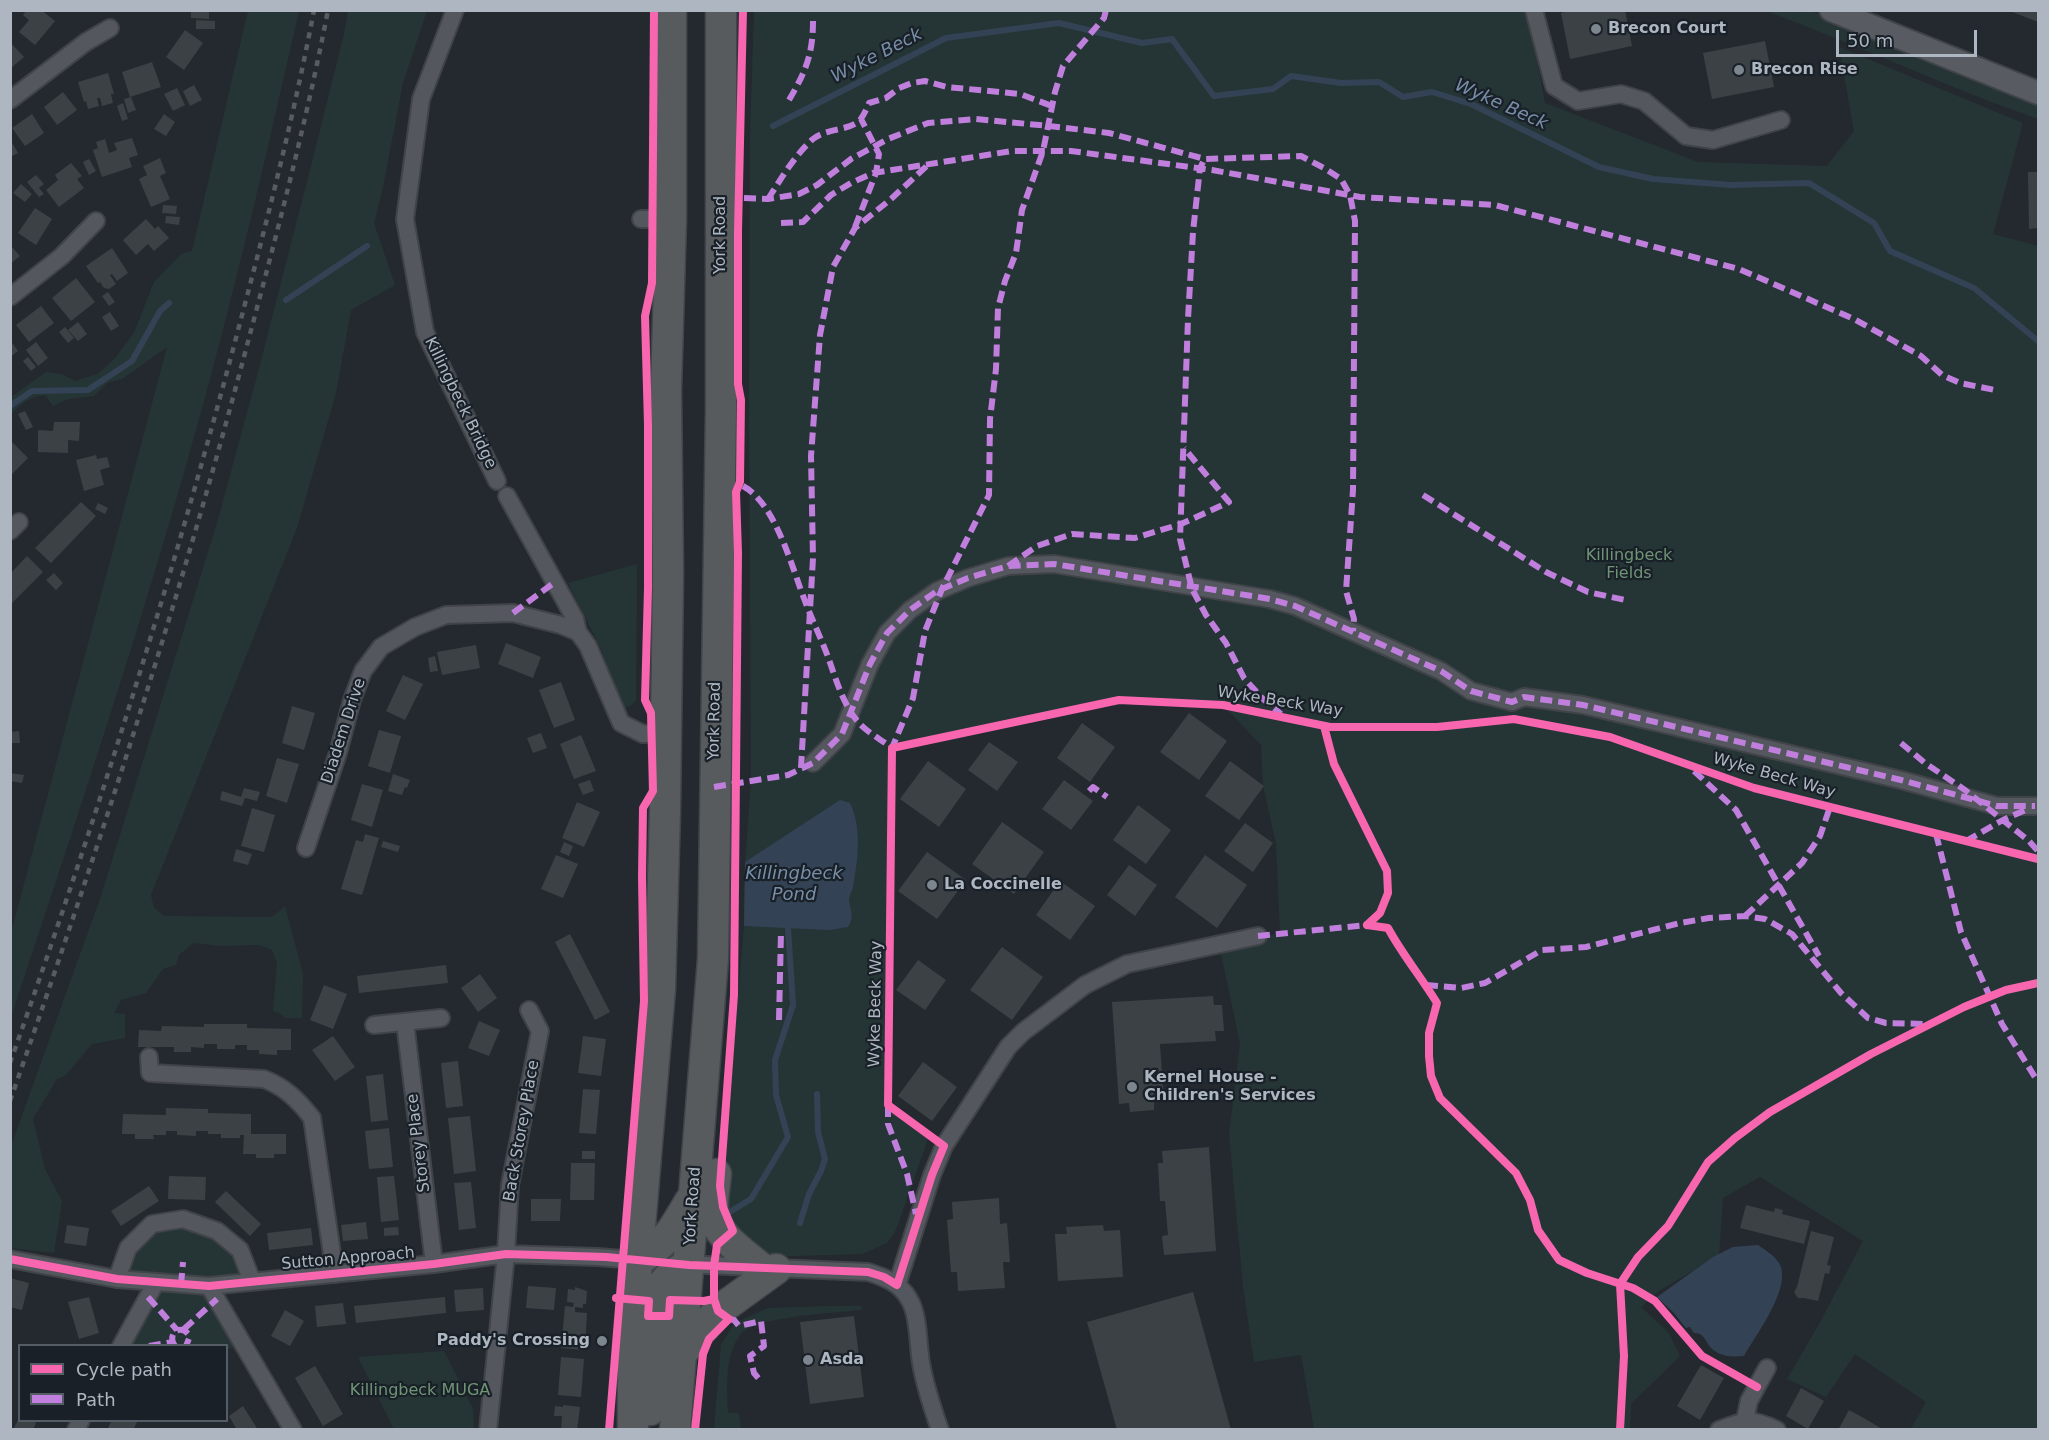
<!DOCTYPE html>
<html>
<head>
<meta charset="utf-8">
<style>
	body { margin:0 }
	#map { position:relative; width:2049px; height:1440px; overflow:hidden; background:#24292f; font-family:"DejaVu Sans",sans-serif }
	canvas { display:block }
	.frame { position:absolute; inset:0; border:12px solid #adb6c1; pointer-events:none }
	.legend { position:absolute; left:18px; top:1344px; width:210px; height:78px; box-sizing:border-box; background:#192028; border:2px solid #545c65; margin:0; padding:8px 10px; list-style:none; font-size:18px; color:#adb6c1 }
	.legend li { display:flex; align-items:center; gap:12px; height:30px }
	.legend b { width:30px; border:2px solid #545c65 }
	.scale { position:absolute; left:1836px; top:30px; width:141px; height:27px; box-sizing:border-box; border:3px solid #adb6c1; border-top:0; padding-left:8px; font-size:18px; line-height:21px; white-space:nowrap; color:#adb6c1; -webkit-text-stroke:4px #192028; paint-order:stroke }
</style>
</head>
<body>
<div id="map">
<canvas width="2049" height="1440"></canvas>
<div class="frame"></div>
<ul class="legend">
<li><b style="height:8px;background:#f766af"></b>Cycle path</li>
<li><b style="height:8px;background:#c07fdc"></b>Path</li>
</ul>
<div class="scale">50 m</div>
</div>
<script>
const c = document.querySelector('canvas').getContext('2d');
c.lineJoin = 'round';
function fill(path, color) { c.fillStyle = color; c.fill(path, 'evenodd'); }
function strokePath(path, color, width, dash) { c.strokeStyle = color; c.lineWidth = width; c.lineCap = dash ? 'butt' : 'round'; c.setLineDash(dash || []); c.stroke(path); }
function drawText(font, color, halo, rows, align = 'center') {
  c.font = font + ' "DejaVu Sans",sans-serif'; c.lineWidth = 4.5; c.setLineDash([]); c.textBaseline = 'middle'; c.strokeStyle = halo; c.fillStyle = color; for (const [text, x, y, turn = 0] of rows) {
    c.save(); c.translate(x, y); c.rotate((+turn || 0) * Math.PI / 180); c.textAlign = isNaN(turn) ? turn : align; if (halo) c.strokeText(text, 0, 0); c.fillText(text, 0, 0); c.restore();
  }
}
fill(new Path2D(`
	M248,11H299C271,134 243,257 210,379C152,594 81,806 11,1017V933L167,347L122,379L107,383L94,396L68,399L53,406L45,395C30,396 21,404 11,414V397L46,372L61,374L75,381L98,374L116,357L134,333L154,282L181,254L192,251Z
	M348,11H427L403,83L383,187L374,223L395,285L351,310L336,393L297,528L151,895L154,908L164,916L272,917L285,906L303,974L302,1018H286L281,1014L273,1011L277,963L272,950L259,945L220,946L193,943L179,955L176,965L163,969L146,993L121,1000L114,1013L125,1014V1038L92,1044L65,1076L57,1079L33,1119L45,1169L62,1201L54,1253L11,1248V1146L101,896L217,523L257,376L313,158L344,34Z
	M754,11H1528L1545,103L1698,162L1827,166L1854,131L1839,47L2023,123L1993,234L2038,246V1429H1911L1926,1402L1855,1354L1826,1397L1787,1379L1819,1324L1863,1241L1760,1177L1723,1198L1719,1255L1659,1291L1641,1307L1669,1333L1680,1356L1631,1404L1630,1429H1314L1301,1355L1254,1362L1243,1286L1229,1134L1240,1044L1219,944L1280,933L1276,844L1263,785L1261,745L1223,705L1119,700L892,748L888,1105L929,1136L896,1230L887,1243L862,1254L763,1257L732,1228L722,1187L744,926L745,862L751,782L749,393L750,136Z
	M1766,11H1811L2038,102V119C1946,87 1858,45 1766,11Z
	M637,564L636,700L632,705L626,707L619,701L602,651L568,583Z
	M152,1224L217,1231L252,1281L210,1286L243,1344L227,1350L226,1346L130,1345L155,1282L117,1279Z
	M830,1306H863L861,1310C835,1313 754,1316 740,1335C724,1357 727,1388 728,1413H739L741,1429H714L721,1345L732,1327L739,1321L768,1308Z
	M444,1351L473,1409L474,1429H394L358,1357Z`), '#253535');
fill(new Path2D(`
	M840,800L850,803C862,828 858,860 853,887C852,891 849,896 849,900C850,911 855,916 848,927L829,930L744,926L745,862Z
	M1758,1245C1765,1250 1774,1255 1779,1263C1793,1286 1756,1335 1744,1356C1734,1357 1723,1357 1715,1351C1705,1345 1706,1332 1694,1333L1690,1327L1686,1328L1673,1312L1657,1297L1713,1257L1733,1247Z`), '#334355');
strokePath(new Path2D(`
	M773,126L946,38L1059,23L1142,43L1172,39L1214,96L1273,89L1291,76L1341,83L1379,82L1403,97L1432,92L1471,104L1599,167L1653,179L1731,185L1809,183L1874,223L1890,251L1974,288L2038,341
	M286,300L367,246
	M10,406L32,391L88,390L132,361L160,311L169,303
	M728,1213L751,1199L788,1137L776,1095L775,1060L793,1005L788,928
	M800,1223L809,1194L821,1171L825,1159L818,1132L817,1094`), '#334355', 6);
fill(new Path2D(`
	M27,10H41L55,21L35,45L19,32L29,20L23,15Z
	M191,10H209V19L191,18Z
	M1571,10H1625L1632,46L1570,59L1561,13Z
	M2010,10H2038V22L2010,11Z
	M196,20L215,21V29H196Z
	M185,30L203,43L184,70L166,57Z
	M1765,41L1774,87L1712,99L1703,53Z
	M10,42L24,57L10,69Z
	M152,62L161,87L130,97L122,72Z
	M108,73L114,94H111L113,103L102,106L100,98H97L99,106L88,109L86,101L84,102L78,82Z
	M194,85L202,100L190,106L183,91Z
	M177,88L185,105L173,111L164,94Z
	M63,92L77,110L57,125L44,107Z
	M131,97L136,110L128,113L124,99Z
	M123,103L128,119L122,121L117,106Z
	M32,114L44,133L25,146L12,128Z
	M164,114L175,122L166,136L154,129Z
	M132,138L138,155L129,158L132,167L102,177L93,150L98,148L96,142L105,139L109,153L117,150L114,143Z
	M10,139L18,153L12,156L10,153Z
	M160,158L166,173L160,176L170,199L151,207L139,179L147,175L143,166Z
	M89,159L96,171L89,175L83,162Z
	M71,163L82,176L77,179L84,188L59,207L46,190L58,180L55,175Z
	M2028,172H2038V228L2029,229Z
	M36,175L44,184L39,188L44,194L39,197L27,182Z
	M21,184L32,194L25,202L13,193Z
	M163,205L177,206L176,214L162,213Z
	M35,208L52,219L36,245L18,233Z
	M166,216L180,217L179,225L165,223Z
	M146,219L155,229L158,226L169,238L154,251L148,244L136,255L123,240Z
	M10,245L20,256L10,264Z
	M112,248L128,273L117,281L112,274L110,275L116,284L109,289L104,288L100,282L98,283L86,266Z
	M76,278L95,302L71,321L52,298Z
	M108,292L115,302L109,306L102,296Z
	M41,306L54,323L29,342L16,325Z
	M110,312L119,326L111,331L102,317Z
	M78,322L87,334L78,341L68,330Z
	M65,327L74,338L68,343L59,332Z
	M10,340L18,351L10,357Z
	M36,342L48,358L38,366L26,350Z
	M28,357L36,367L31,371L23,361Z
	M25,411L33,427L26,430L18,414Z
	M54,422H80L79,441L68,440V453L38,452V430L53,431Z
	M12,442L28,458L10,476V443Z
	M96,455L97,459L107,457L110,467L100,470L104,485L84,491L76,460Z
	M81,502L96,516L51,563L35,548Z
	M98,503L108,508L105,514L95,509Z
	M27,556L43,572L10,605V574Z
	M54,573L63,583L56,590L46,580Z
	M506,643L541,657L533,678L498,664Z
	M476,645L480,668L442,675L437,652Z
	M435,656L438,671L430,672L428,658Z
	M403,675L423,684L405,720L386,711Z
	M561,682L575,720L554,728L539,690Z
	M292,706L315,713L304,750L282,743Z
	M1189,713L1227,741L1199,780L1160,752Z
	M1082,723L1115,747L1090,782L1057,758Z
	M379,730L401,736L390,773L368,766Z
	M19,731L20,743H10V732Z
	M541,733L547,748L533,753L527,738Z
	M581,735L596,771L574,779L560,744Z
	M989,742L1018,762L997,791L968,770Z
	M277,758L299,764L287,803L266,796Z
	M928,761L966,789L939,827L900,799Z
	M1230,761L1264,786L1239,820L1205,796Z
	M10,773L24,775L22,783L10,781Z
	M393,774L410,780L407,788L405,787L402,795L388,791Z
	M590,780L594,791L583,795L578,784Z
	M1064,780L1093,801L1071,830L1042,809Z
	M362,784L383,790L372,827L351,820Z
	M244,788L260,792L257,801L245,798L242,806L220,800L222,791L241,797Z
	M577,802L600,812L584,847L562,838Z
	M1138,805L1171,830L1146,864L1113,840Z
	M252,808L275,815L264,852L241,846Z
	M1002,822L1044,852L1014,894L972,864Z
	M1245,823L1273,843L1253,872L1224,851Z
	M365,834L379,838L362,895L341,889L356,840L363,842Z
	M383,841L400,846L398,852L381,847Z
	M564,842L573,846L569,856L560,852Z
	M236,849L252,854L248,865L233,861Z
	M927,852L966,880L937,919L898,891Z
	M556,855L578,864L563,898L541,889Z
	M1205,855L1247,885L1217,928L1175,897Z
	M1129,865L1157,885L1135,916L1107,895Z
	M1060,881L1095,906L1070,940L1036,915Z
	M570,934L610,1012L595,1020L555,942Z
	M1002,947L1043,977L1012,1020L970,990Z
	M918,960L946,980L925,1010L896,990Z
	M446,965L448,983L359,993L357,976Z
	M480,974L497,998L478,1012L461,988Z
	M324,985L347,994L333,1029L310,1020Z
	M1213,996L1214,1005H1222L1224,1031H1215L1216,1041L1160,1044L1164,1101H1154V1110L1130,1112L1129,1103L1119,1104L1112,1002Z
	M479,1021L500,1030L489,1056L468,1048Z
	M204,1024H247V1028L291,1029V1050H277V1055L259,1054V1050H247V1045H235V1049H217V1044H204V1048L191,1047V1052H174V1047H138L139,1030L161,1031L162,1026L204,1027Z
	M333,1036L355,1067L335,1081L312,1050Z
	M583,1036L606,1039L601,1076L578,1073Z
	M458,1061L463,1106L446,1108L441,1063Z
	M923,1062L957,1087L932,1121L898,1096Z
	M383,1074L388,1120L371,1122L366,1076Z
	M583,1089L600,1090L596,1134L579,1133Z
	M166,1108L208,1109V1113L251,1114V1134H286V1154H274V1158H256V1154H243L244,1135H240V1138H221V1134H208V1131H196V1136L177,1135V1131H166V1135H153L154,1139H135V1134H122L123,1114L166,1115Z
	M470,1116L476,1171L454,1174L448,1118Z
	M389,1128L393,1167L369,1169L365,1131Z
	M1209,1147L1216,1251L1164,1255L1162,1236L1168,1235L1165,1201H1160L1158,1163H1163L1162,1151Z
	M582,1151H595V1159H582Z
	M571,1163H595L594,1200H570Z
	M169,1176L206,1177L205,1200L168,1199Z
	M394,1176L399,1220L381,1222L377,1177Z
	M471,1182L476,1228L459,1230L454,1183Z
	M149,1186L159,1201L121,1226L111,1211Z
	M226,1191L261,1224L250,1236L215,1202Z
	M999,1198L1000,1224L1007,1223L1010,1262H1003L1005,1288L958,1291L957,1272H951L947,1220L953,1219L952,1202Z
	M531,1199H561L560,1221H531Z
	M1746,1205L1774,1212L1775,1208L1783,1210L1782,1214L1810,1221L1804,1244L1740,1228Z
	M366,1222L368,1239L343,1241L341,1225Z
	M67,1225L89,1228L86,1246L64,1243Z
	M1103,1225L1104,1231L1120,1230L1123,1277L1058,1281L1055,1234H1067L1066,1227Z
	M398,1227L399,1235L384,1236V1228Z
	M311,1228L313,1245L269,1250L267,1233Z
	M1811,1231L1834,1237L1827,1265L1831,1266L1829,1274L1825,1273L1818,1301L1804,1298H1798L1794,1292L1797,1287Z
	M10,1278L29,1283L22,1310L10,1307Z
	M528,1286L556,1288L554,1310L526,1308Z
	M575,1287L587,1291L586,1304H583V1308L575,1307V1312L587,1313L585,1350L561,1348L565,1306L573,1307L574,1303L567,1302L568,1289L575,1290Z
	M483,1288L484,1310L456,1312L454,1290Z
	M1193,1292L1231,1430H1117L1087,1322Z
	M89,1297L99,1333L79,1339L68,1302Z
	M445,1297L446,1313L356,1323L354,1306Z
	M343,1303L346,1324L317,1327L315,1306Z
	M285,1310L304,1321L290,1346L271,1336Z
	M854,1316L864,1397L810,1404L800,1322Z
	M561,1357L584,1359L581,1397L558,1395Z
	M1701,1365L1724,1378L1700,1420L1677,1406Z
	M315,1366L343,1414L323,1426L295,1378Z
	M1801,1388L1824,1401L1808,1429L1786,1416Z
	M563,1405L580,1407L577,1430H561L562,1416H554L555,1406L563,1407Z
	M243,1406L255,1425L258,1430H237L229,1416Z
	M1849,1410L1862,1417L1884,1430H1838Z
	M18,1420H37L33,1430H13Z
	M112,1420H138L133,1430H107Z`), '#3c4146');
const street = new Path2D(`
	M455,10L421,99L405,219L425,332L497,481
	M1534,10L1554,86L1578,101L1621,94L1644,101L1686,136L1713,140L1781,120
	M10,100L86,42L110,28
	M641,219H671
	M10,297L62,256L96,221
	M507,496L575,619L578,632
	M10,531L19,522
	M813,763L842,734L870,664L887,633L910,610L937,591L968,578L1008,566L1054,564L1270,599L1295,606L1369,639L1441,671L1471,691L1512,702L1524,697L1583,705L1901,780L1997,806H2035
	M306,848L338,753L352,700L363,671L381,647L415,627L446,615L513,613L561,625L578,632L588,646L621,723L643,734L665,733
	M405,1022L434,1264
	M374,1025L441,1018
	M149,1057L150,1073L264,1079C285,1087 298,1100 312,1118L335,1274
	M10,1259L117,1279L209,1286L434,1264L506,1254L598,1257L645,1261
	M683,1264L868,1272C884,1277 900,1283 909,1299C919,1315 918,1345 921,1363C925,1386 932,1407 940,1430
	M117,1279L128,1248L152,1224L183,1219L217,1231L240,1250L252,1281
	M897,1285L932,1175L944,1146L1008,1047L1023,1032L1085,985L1127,964L1258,936
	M209,1286L293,1430
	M121,1346L156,1282
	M1745,1420L1749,1401L1767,1368
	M76,1430L81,1420
	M488,1430L506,1254L510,1185L540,1031L529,1010
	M1719,1430C1745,1419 1751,1418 1777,1430`);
const secondary = new Path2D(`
	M1831,10L2038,93`);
const highway = new Path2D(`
	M716,1174C715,1188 710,1208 715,1221C723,1240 746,1255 761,1268
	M638,1260C665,1246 675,1227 690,1201
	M680,1355L718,1311L776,1269
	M650,1410L659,1292C665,1277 675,1272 689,1265
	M633,1430V1310L660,989L665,812L668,575L666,389L671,219V10
	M675,1430L713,959L721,410V10`);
strokePath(street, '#404348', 20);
strokePath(secondary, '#404348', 26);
strokePath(highway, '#41454b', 33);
strokePath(street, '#54585e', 16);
strokePath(secondary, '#585c62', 22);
strokePath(highway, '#585b5e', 30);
strokePath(new Path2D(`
	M10,1063C93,829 168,593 232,353C262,240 292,126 314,10
	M10,1101C97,853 179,603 246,349C276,237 306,124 328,10`), '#585c61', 4.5, [6, 6]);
strokePath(new Path2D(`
	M789,100C806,71 813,54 813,21
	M1203,162L1200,168L1193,232L1188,319L1180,539L1192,589L1206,615L1226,643L1244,678L1262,698L1281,714
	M744,198L768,199L799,194L817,185L851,159L888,139L928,123L976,119L1049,126L1109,133L1205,159L1301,156L1324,168L1341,179L1350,195L1355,221L1353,490L1346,591L1354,619L1353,631
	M768,199C781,179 794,156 813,139C827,128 849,131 860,120C864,115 867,108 869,103L886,98L899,88L912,83L925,81L947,87L1020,94L1052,106
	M781,223L803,222L831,195L851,183L873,173L1012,151H1071L1212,170L1360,197L1495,205L1739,269L1854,319L1921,356L1942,375L1960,383L1995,390
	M855,227L876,173L879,154L861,119
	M743,486C776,504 792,568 805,601C812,620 821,638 828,657C836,679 843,705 859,723C868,733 882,740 892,748L913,698L925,631L942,589L989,495L990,419L996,369L998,308L1005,281L1016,253L1022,210L1043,151L1055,92L1063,66L1104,18L1106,10
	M1423,495L1546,572L1588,592L1625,600
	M1008,566L1037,546L1072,534L1135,538L1181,524L1229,502L1184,448
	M513,613L555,582
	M1901,743L1925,763L1965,790L2029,841L2038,851
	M801,768L813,558L811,456L820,335L833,267L855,228L891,199L930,163
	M1694,771L1736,810L1819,956
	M714,787L788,775L813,763L842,734L870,664L887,633L910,610L937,591L968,578L1008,566L1054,564L1270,599L1295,606L1369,639L1441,671L1471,691L1512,702L1524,697L1583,705L1901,780L1997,806H2035
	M1089,791L1093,787L1107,797
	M1936,834L1961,932L2002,1024L2038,1082
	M1966,841L2003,820L2030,808
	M1745,916L1802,863L1820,836L1830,807
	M1258,936L1367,925
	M1426,985L1461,988L1485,983L1542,950L1586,947L1680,923L1709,918L1745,916L1765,919L1792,934L1841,993L1868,1018L1886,1023L1926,1024
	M779,1020L781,932
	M888,1105V1124L907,1174L916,1214
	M181,1285L183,1262
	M148,1297L177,1330
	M729,1319L734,1320L739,1326L761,1321L764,1346L750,1356L754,1373L759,1379
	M184,1329L217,1299
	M149,1346L172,1342
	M175,1346C166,1333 181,1323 190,1336L186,1346`), '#c07fdc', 6, [12, 6]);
strokePath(new Path2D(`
	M1324,726L1334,764L1387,871L1388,893L1380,913L1367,925
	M1367,925L1388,928C1402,954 1421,977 1437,1003L1429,1033V1056L1431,1076L1440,1098L1516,1173L1530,1200L1538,1230L1559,1260L1587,1273L1633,1288L1655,1301L1702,1356L1757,1387
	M10,1259L117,1279L209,1286L434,1264L506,1254L606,1257L689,1265L868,1272L884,1277L897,1285L932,1175L944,1146L888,1105L892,748L1119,700L1223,705L1330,727H1437L1514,719L1610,737L1754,788L2038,859
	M616,1298L649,1301L648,1316H669L670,1300L704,1301L714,1299
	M609,1430L644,1001L642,877L643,808L653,791L651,713L645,700L648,588V425L645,316L652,283L654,10
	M695,1430L703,1354L709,1339L729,1319L718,1311L714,1299V1266L717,1245L733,1231L723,1207L720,1186L734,995L738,553L736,492L740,482L741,400L738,384V231L743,10
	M1620,1430L1624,1356L1620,1284L1638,1257L1668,1226L1708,1162L1735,1138L1770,1112L1871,1054L1964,1007L2006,990L2038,983`), '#f766af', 8);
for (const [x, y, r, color] of [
	[1596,29,6,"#7d858e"],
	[1739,70,6,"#7d858e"],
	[932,885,6,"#7d858e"],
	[1132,1087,6,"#7d858e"],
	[602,1341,6,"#7d858e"],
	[808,1360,6,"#7d858e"]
]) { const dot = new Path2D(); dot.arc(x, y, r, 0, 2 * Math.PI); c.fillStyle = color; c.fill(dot); strokePath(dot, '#192028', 2); }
drawText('bold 16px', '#adb6c1', '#192028', [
	["Brecon Court",1608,29],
	["Brecon Rise",1751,70],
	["La Coccinelle",944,885],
	["Kernel House -",1144,1078],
	["Children's Services",1144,1096],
	["Paddy's Crossing",590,1341,"right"],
	["Asda",820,1360]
], 'left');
drawText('16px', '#adb6c1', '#192028', [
	["York Road",721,235,-90],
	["Killingbeck Bridge",460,403,64],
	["Wyke Beck Way",1280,702,9],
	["York Road",715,721,-89],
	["Diadem Drive",344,731,-72],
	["Wyke Beck Way",1774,776,16],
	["Wyke Beck Way",876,1004,-89],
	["Back Storey Place",522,1131,-80],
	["Storey Place",419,1143,-97],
	["York Road",693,1206,-86],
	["Sutton Approach",348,1259,-5]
]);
drawText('16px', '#709576', '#192028', [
	["Killingbeck",1629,556],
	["Fields",1629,574],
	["Killingbeck MUGA",420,1391]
]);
drawText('italic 18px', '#788ea8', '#192028', [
	["Wyke Beck",877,56,-27],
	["Wyke Beck",1501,105,24],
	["Killingbeck",794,874],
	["Pond",794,895]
]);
</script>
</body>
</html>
